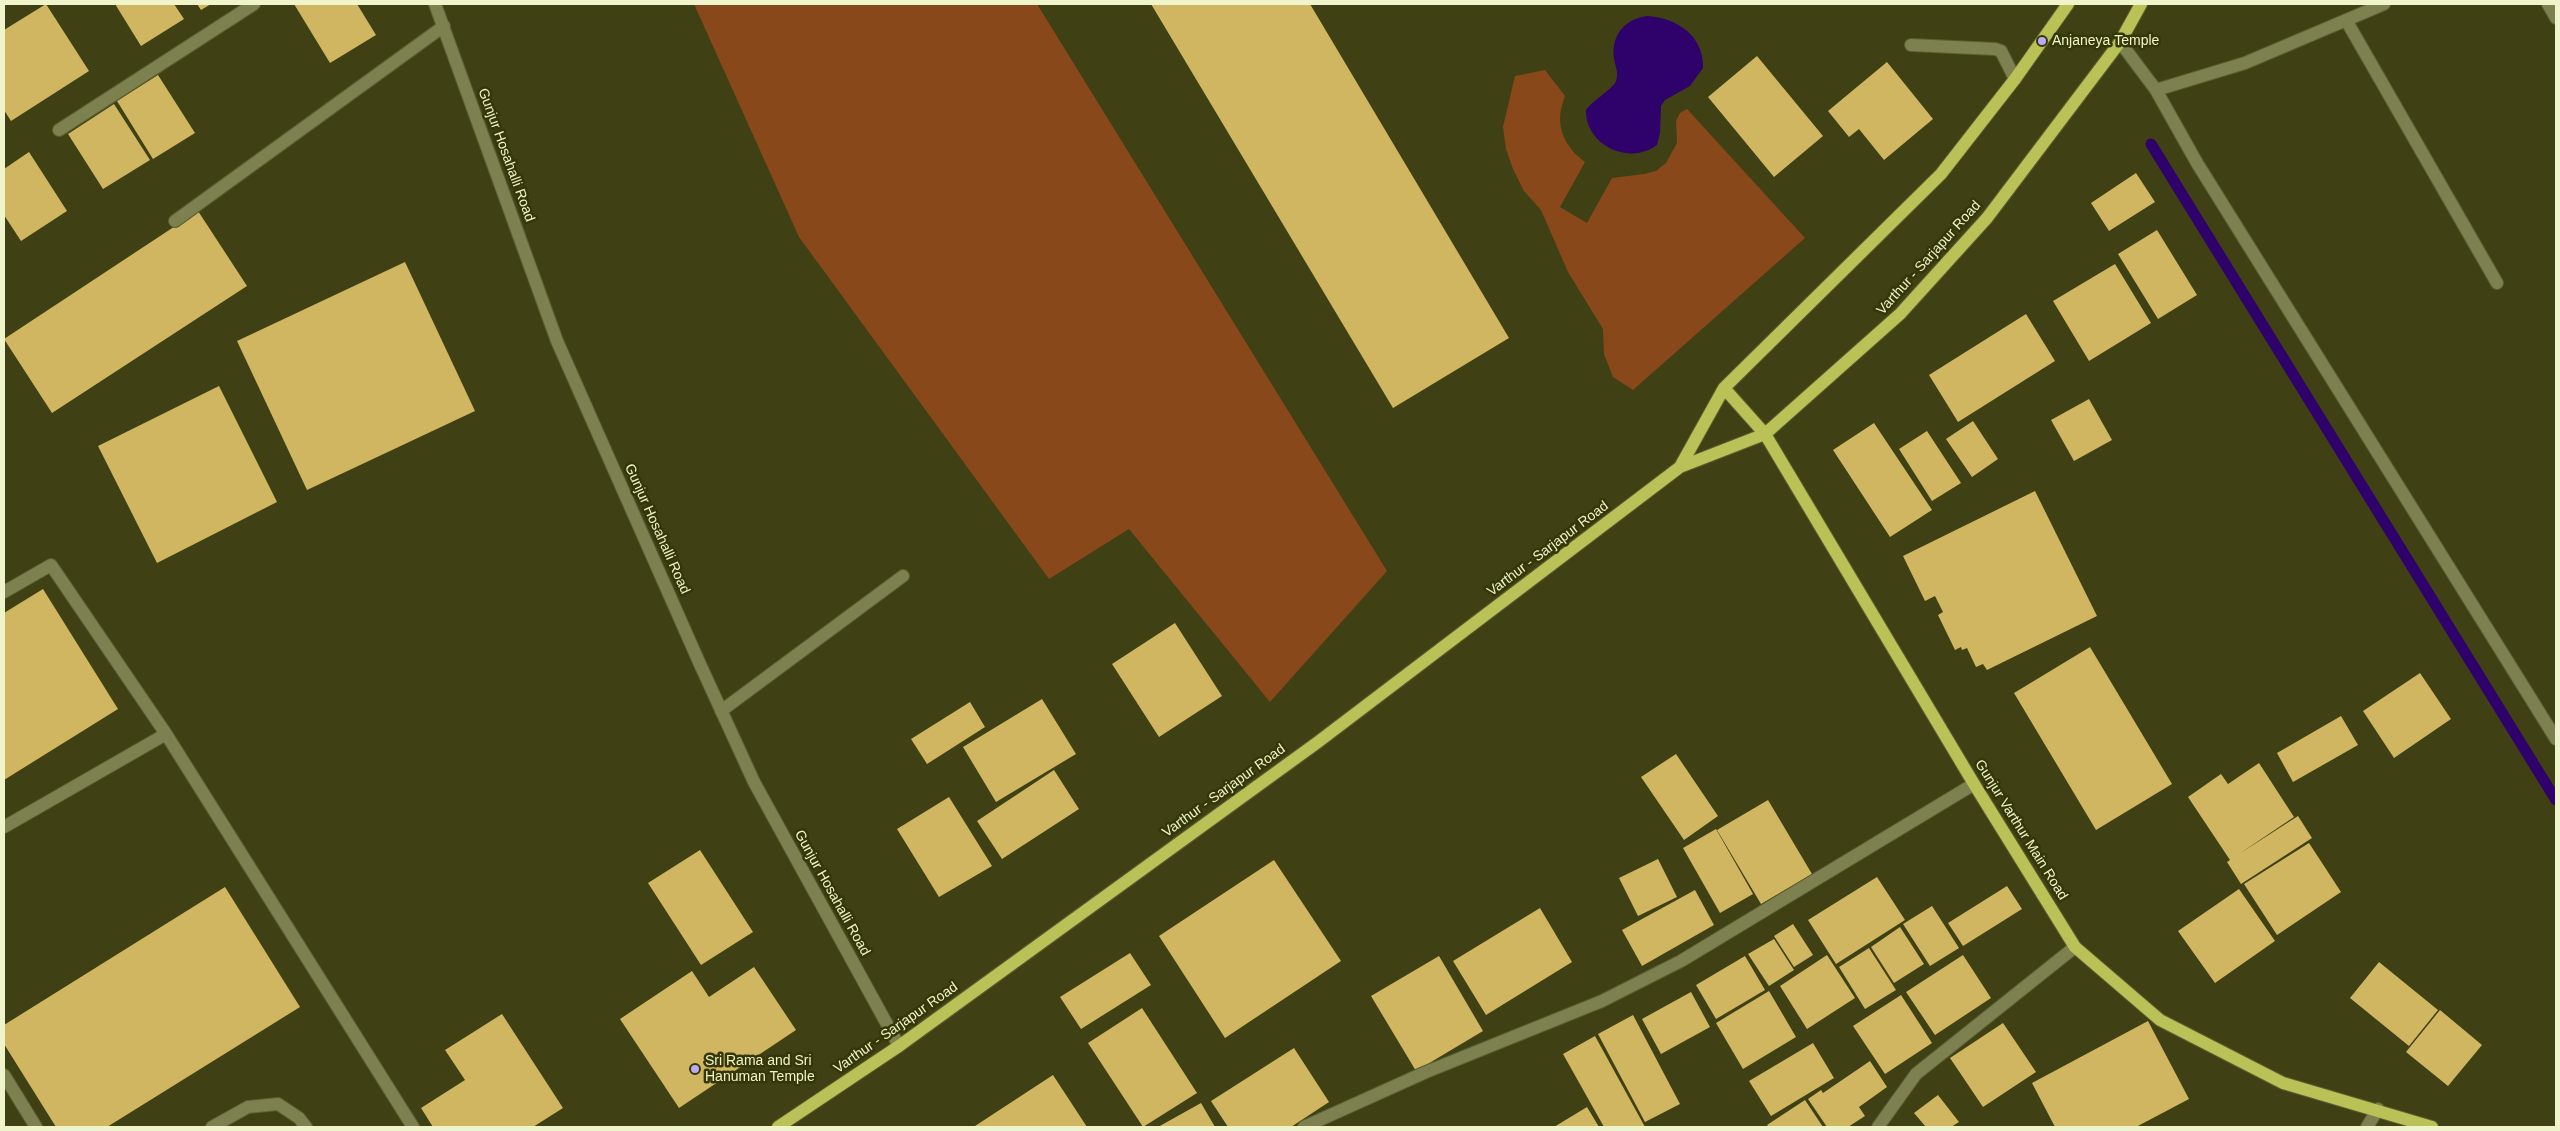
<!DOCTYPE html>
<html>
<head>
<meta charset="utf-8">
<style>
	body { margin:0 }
	#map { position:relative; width:2560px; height:1131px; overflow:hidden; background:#3f4114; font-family:Arial,sans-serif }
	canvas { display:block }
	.frame { position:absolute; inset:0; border:5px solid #f0f4cb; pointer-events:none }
</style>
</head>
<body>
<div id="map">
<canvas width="2560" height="1131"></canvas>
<div class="frame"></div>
</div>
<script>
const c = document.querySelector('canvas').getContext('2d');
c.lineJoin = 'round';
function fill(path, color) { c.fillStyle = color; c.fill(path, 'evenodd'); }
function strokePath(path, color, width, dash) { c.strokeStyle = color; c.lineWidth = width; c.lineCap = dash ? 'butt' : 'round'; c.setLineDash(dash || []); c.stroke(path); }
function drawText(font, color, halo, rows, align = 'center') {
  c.font = font + ' Arial,sans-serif'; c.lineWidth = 5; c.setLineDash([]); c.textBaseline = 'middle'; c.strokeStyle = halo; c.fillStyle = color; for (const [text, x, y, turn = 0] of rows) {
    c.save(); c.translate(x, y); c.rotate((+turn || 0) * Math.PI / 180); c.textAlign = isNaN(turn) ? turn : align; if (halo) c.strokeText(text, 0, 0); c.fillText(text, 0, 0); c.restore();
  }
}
fill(new Path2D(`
	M694,4H1037L1387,571L1270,702L1129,529L1049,579L799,237Z
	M1545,70L1565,96C1554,123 1562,145 1585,162L1560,207L1587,223L1612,178L1644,174L1656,171L1666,163L1677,143L1676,121L1680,113L1687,109L1805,238L1633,390L1613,377L1604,354L1603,329L1568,272L1541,210L1524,191L1513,169L1506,149L1503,127L1515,76Z`), '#894819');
fill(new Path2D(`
	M1647,16C1678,18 1704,36 1703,68L1690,86L1665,100L1661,106L1660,133L1657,145C1629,166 1585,145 1586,110C1593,100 1613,89 1616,81C1619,72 1615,66 1614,58C1611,35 1625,19 1647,16Z`), '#2f016b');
strokePath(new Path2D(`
	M2151,144L2556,800`), '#2f016b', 11);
fill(new Path2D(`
	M46,4L89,71L11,121L4,110V30Z
	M115,4H174L184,19L141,46Z
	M197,4H211L201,10Z
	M294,4H357L376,35L330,63Z
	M1151,4H1310L1509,338L1393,408Z
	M1757,56L1823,136L1774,177L1708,97Z
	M1887,62L1933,119L1884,160L1859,129L1849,137L1828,111Z
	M158,75L195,133L153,159L117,101Z
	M114,104L150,160L103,189L68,134Z
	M29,152L67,211L21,241L4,215V169Z
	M2136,173L2155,202L2109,231L2091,203Z
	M198,211L247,286L52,413L4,339Z
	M2157,230L2197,295L2158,319L2118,254Z
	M405,262L475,411L307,490L237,341Z
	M2115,264L2151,323L2089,361L2053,301Z
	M2026,314L2055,361L1958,422L1929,375Z
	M219,386L277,502L157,563L98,446Z
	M2089,399L2112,440L2074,461L2051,420Z
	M1973,421L1998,459L1972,477L1946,439Z
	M1874,423L1932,510L1890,537L1833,450Z
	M1927,431L1961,483L1932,501L1899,449Z
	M2035,491L2097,616L1987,670L1983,664L1976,667L1967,648L1962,650L1961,647L1955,650L1938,615L1943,612L1935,596L1925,601L1903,556Z
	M43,589L118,709L4,780V613Z
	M1175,623L1222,696L1159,737L1112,664Z
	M2090,647L2172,784L2096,830L2014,693Z
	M2420,673L2451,719L2394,758L2363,711Z
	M1042,699L1076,754L996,802L963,747Z
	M970,702L985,727L927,764L911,739Z
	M2341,716L2358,745L2293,782L2277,753Z
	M1676,754L1718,816L1684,840L1641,777Z
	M2259,763L2294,817L2239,854L2298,816L2312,838L2241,884L2227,862L2230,860L2188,797L2221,774L2228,784Z
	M1054,770L1079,809L1002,859L977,821Z
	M949,797L992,866L939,897L897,829Z
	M1768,800L1812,874L1761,904L1717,830Z
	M1716,829L1753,894L1720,913L1683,848Z
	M2309,843L2341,892L2277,935L2244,884Z
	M700,850L753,932L701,965L648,883Z
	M1658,859L1677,897L1638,916L1619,878Z
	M1274,860L1341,961L1225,1038L1159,936Z
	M1877,877L1905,920L1836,964L1808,920Z
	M2007,886L2022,909L1963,946L1948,923Z
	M225,887L300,1007L107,1127H56L4,1044V1025Z
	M2239,889L2275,941L2215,983L2178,931Z
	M1695,890L1714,925L1642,966L1622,930Z
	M1932,906L1959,948L1930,966L1903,924Z
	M1540,908L1572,962L1486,1015L1453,961Z
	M1793,924L1813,955L1794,967L1774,936Z
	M1900,927L1924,964L1894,983L1871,947Z
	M1774,939L1794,970L1769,986L1748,954Z
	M1869,948L1896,990L1865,1009L1839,967Z
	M1130,953L1151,985L1081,1029L1060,997Z
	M1827,955L1855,998L1807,1029L1780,986Z
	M1963,955L1991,998L1935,1035L1906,992Z
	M1439,956L1483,1031L1416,1071L1371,996Z
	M1745,956L1765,990L1716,1019L1696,985Z
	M2379,962L2438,1010L2409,1046L2350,998Z
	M754,967L796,1030L679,1108L620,1019L692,971L709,997Z
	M1769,991L1796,1037L1743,1069L1716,1023Z
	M1691,992L1710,1027L1661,1054L1642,1019Z
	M1901,995L1932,1043L1885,1074L1853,1026Z
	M1142,1008L1197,1093L1143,1127L1088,1043Z
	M2440,1010L2482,1045L2448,1086L2406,1052Z
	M502,1014L563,1108L533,1127H433L421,1108L465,1080L445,1050Z
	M1633,1015L1680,1104L1645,1122L1598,1034Z
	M2148,1021L2189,1099L2136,1127H2055L2032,1083Z
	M2003,1023L2036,1072L1983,1107L1950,1058Z
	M1595,1036L1645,1127H1604L1563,1054Z
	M1813,1043L1834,1078L1771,1116L1749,1081Z
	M1294,1048L1329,1102L1291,1127H1228L1211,1101Z
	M1870,1061L1887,1087L1859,1107L1865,1116L1848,1127H1827L1808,1099L1821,1090L1823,1093Z
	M1053,1075L1087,1127H976L975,1126Z
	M1938,1095L1959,1122L1951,1127H1926L1914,1113Z
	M1805,1100L1823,1127H1769L1767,1125Z
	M1201,1103L1215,1127H1158Z
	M1587,1107L1599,1127H1554Z`), '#d0b661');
const minor = new Path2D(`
	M435,4L557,341L699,662L754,782L899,1046
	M2548,4L2556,18
	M2346,20L2497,283
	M2120,42L2156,90L2197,163L2556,739
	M1911,45L1995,49L2001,51L2015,79
	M2156,90L2245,63L2384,4
	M59,130L254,4
	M175,221L444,26
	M4,592L51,565L166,734L413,1127
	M721,711L903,576
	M4,827L166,734
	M4,1075L36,1127
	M212,1127L248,1107L278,1104L299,1118L306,1127
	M1304,1127L1426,1072L1602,1001L1681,961L1974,784
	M1878,1127L1916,1074L2075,947
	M2367,1127L2378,1109`);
const major = new Path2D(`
	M1724,388L1765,434L1974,784L2075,947L2160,1020L2283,1083L2432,1127
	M1680,467L1724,388L1941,174L2015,79L2068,4
	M778,1127L899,1046L1318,742L1680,467L1765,434L1900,314L1987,218L2120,42L2141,4`);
strokePath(minor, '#5b5e31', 14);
strokePath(major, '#5b5e31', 14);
strokePath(minor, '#7d804f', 12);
strokePath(major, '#bac156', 12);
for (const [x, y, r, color] of [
	[2042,41,5,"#b9abf7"],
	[695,1069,5,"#b9abf7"]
]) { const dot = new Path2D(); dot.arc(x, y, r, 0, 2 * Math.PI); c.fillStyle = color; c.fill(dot); strokePath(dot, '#353707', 2); }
drawText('14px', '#f0f4cb', '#353707', [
	["Anjaneya Temple",2052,41],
	["Sri Rama and Sri",705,1061],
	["Hanuman Temple",705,1077]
], 'left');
drawText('14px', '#f0f4cb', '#353707', [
	["Gunjur Hosahalli Road",506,155,70],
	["Varthur - Sarjapur Road",1929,258,-48],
	["Gunjur Hosahalli Road",657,529,66],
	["Varthur - Sarjapur Road",1548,549,-37],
	["Varthur - Sarjapur Road",1224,791,-36],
	["Gunjur Varthur Main Road",2021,830,58],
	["Gunjur Hosahalli Road",832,893,61],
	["Varthur - Sarjapur Road",896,1028,-35]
]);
</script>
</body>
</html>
